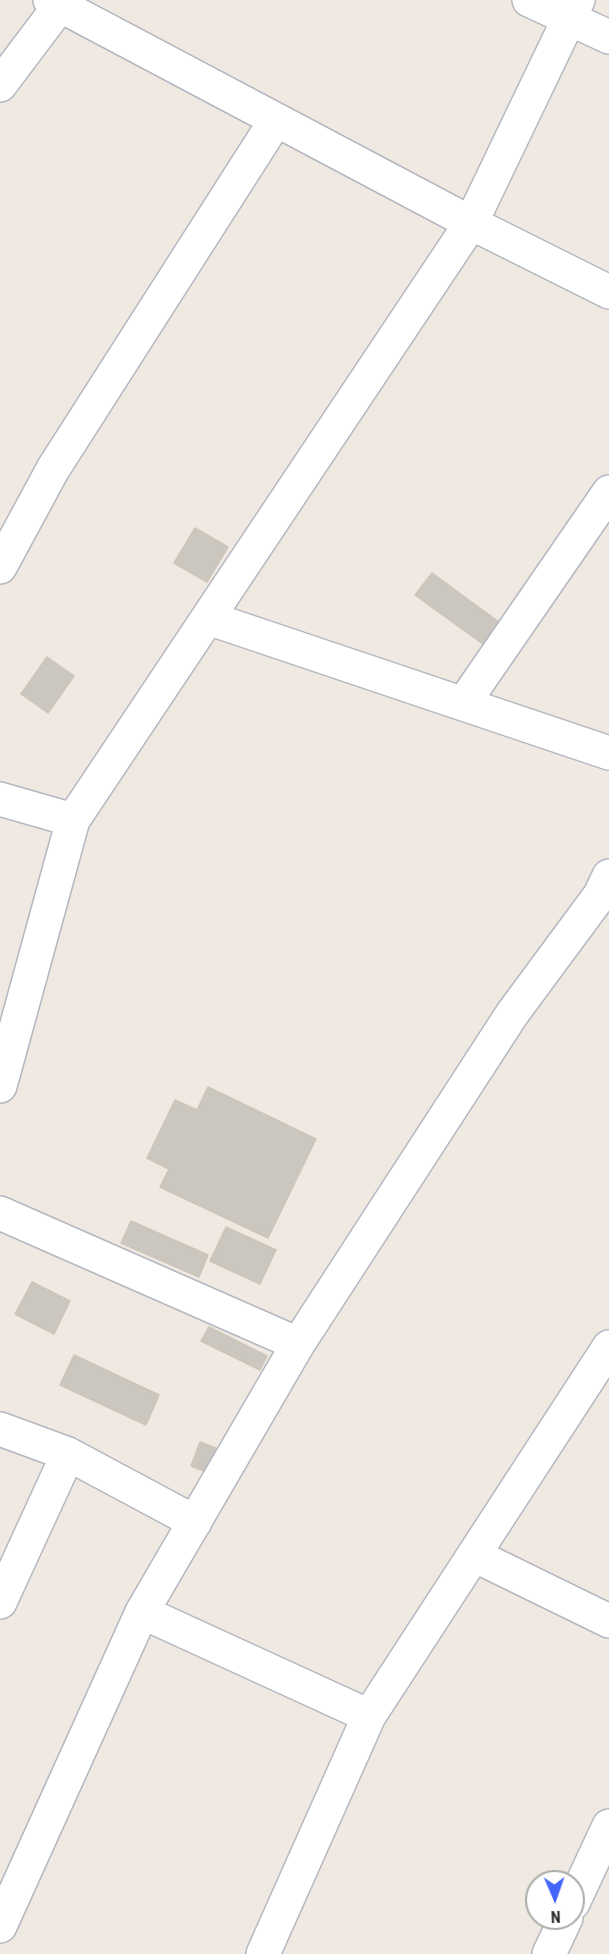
<!DOCTYPE html>
<html>
<head>
<meta charset="utf-8">
<style>
	body { margin:0 }
	#map { position:relative; width:609px; height:1954px; overflow:hidden; background:#efe9e1; font-family:"Roboto Condensed",sans-serif }
	canvas { display:block }
	.north { position:absolute; left:525px; top:1870px; width:60px; height:60px; box-sizing:border-box; background:#fff; border:2px solid #ababab; border-radius:50%; rotate:178deg; font-size:16px; font-weight:700; line-height:24px; text-align:center; color:#2e2e2e }
	.north::after { content:''; display:block; margin:auto; width:21px; height:27px; background:#4264fb; clip-path:polygon(50% 0,100% 100%,50% 72%,0 100%) }
</style>
</head>
<body>
<div id="map">
<canvas width="609" height="1954"></canvas>
<div class="north">N</div>
</div>
<script>
const c = document.querySelector('canvas').getContext('2d');
c.lineJoin = 'round';
function fill(path, color) { c.fillStyle = color; c.fill(path, 'evenodd'); }
function strokePath(path, color, width, dash) { c.strokeStyle = color; c.lineWidth = width; c.lineCap = dash ? 'butt' : 'round'; c.setLineDash(dash || []); c.stroke(path); }
const building = new Path2D(`
	M195,528L228,547L207,582L174,563Z
	M432,573L503,625L487,647L415,595Z
	M47,657L74,676L48,713L21,694Z
	M208,1087L316,1139L268,1238L160,1187L169,1169L147,1158L175,1100L197,1110Z
	M131,1221L208,1255L199,1277L121,1243Z
	M226,1227L276,1250L260,1284L210,1261Z
	M32,1282L70,1301L54,1334L15,1314Z
	M209,1327L267,1356L260,1370L201,1341Z
	M74,1355L159,1395L146,1425L60,1385Z
	M200,1442L223,1451L214,1475L191,1466Z`);
fill(building, '#cbc7bf');
strokePath(building, '#cbc5ba', 1.5);
const minor = new Path2D(`
	M50,0L471,223L609,292
	M529,0L609,37
	M0,85L64,0
	M0,567L53,469L276,120
	M208,618L609,753
	M463,704L609,492
	M0,799L73,820
	M0,1086L73,820L471,223L578,0
	M0,1213L298,1344
	M0,1429L68,1454L195,1522
	M474,1555L609,1621
	M0,1602L68,1454
	M142,1612L369,1716
	M573,1903L609,1826
	M0,1926L142,1612L298,1344L512,1014L600,895L609,876
	M263,1954L369,1716L609,1347
	M549,1954L566,1918`);
strokePath(minor, '#b4b7c1', 36);
strokePath(minor, '#fff', 33);
</script>
</body>
</html>
